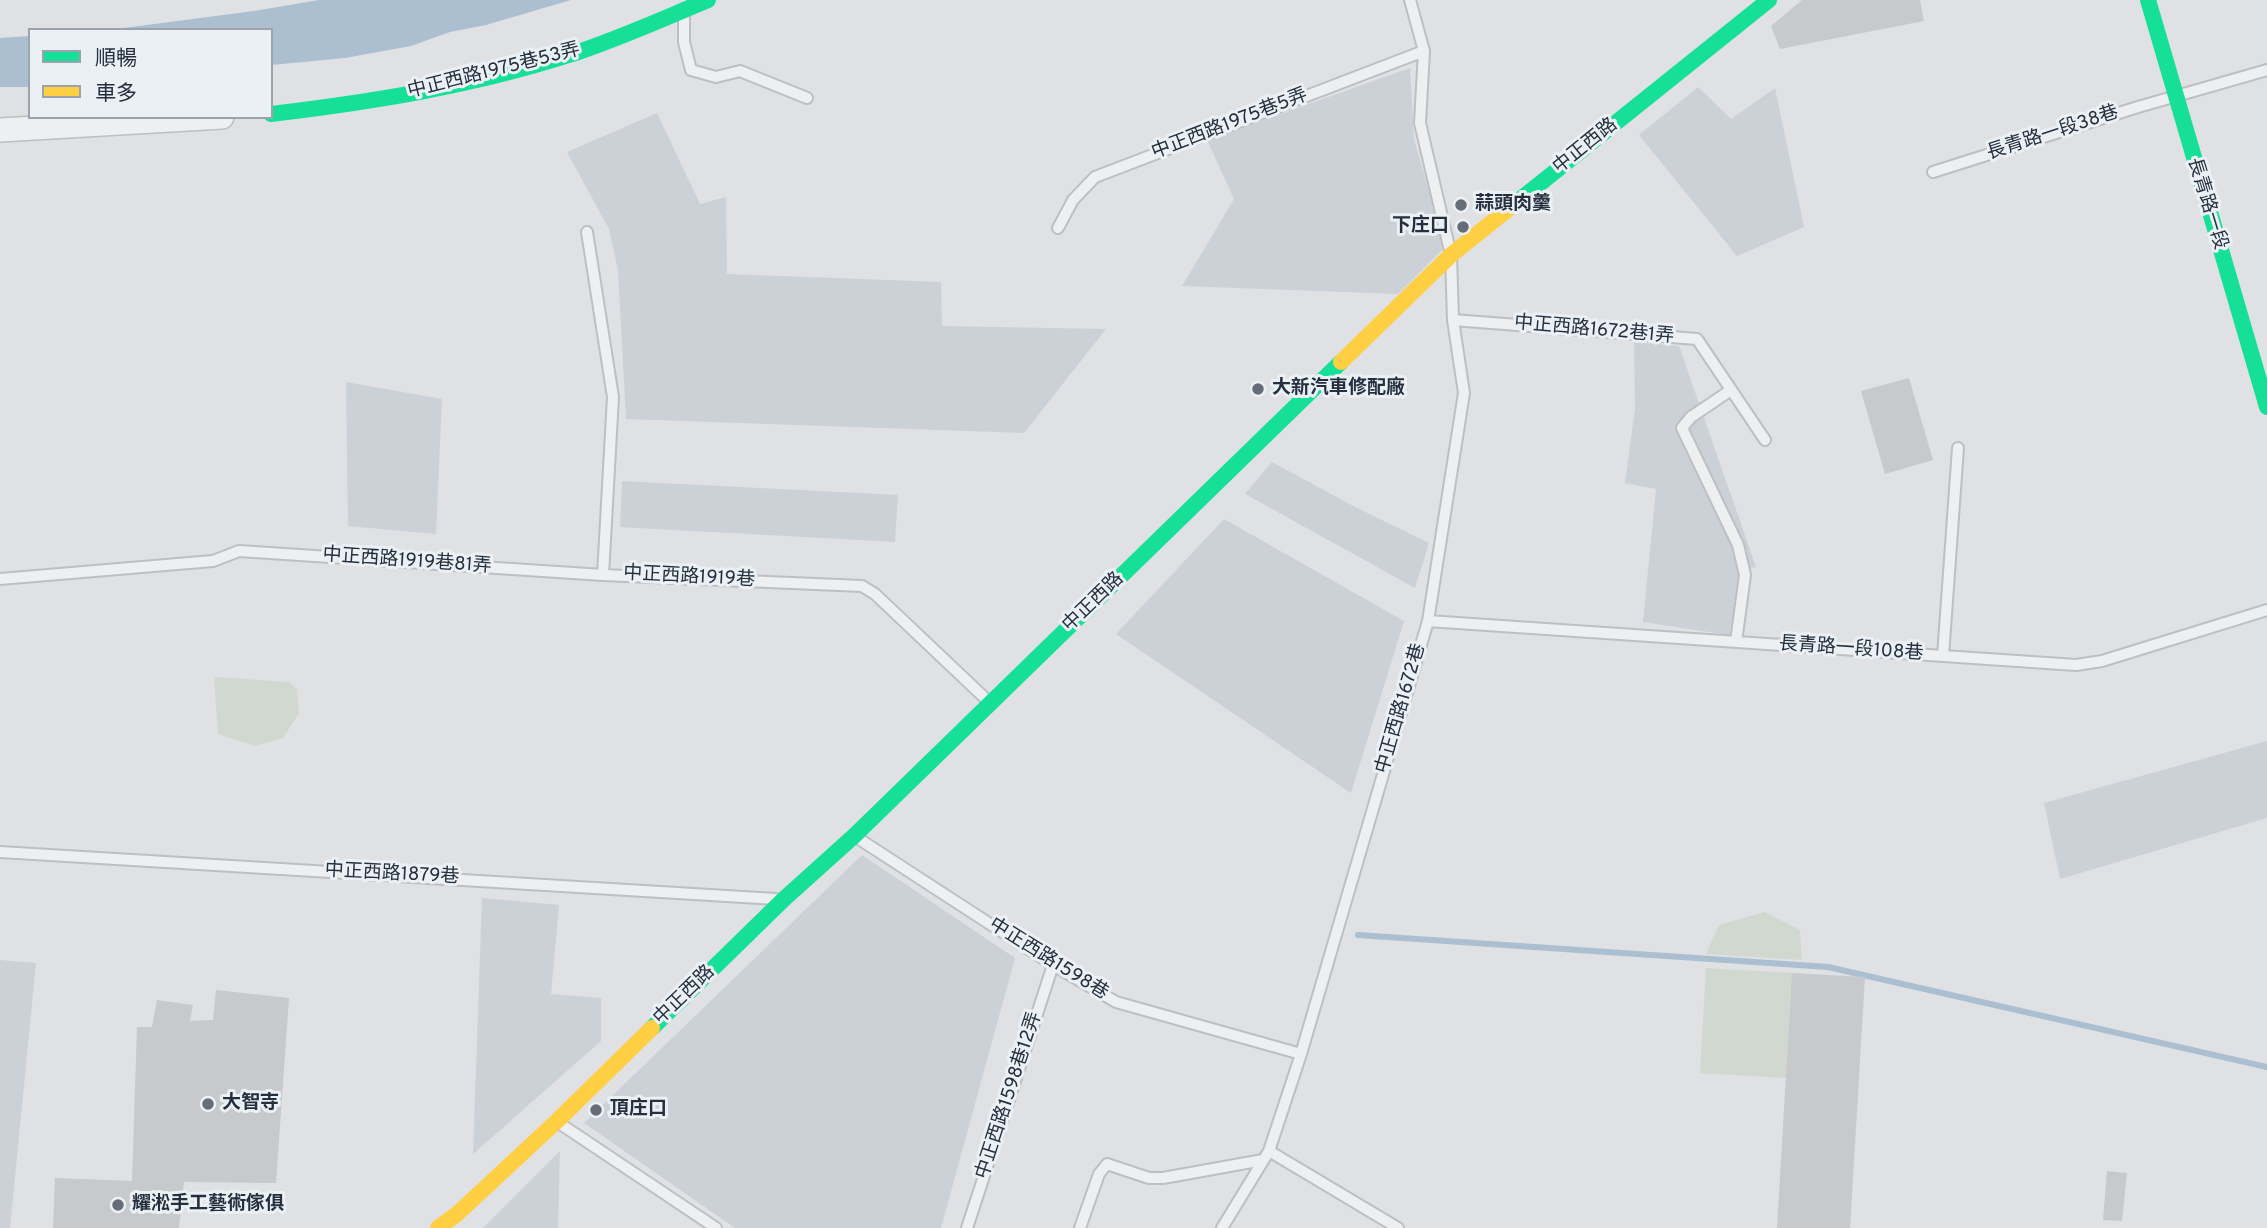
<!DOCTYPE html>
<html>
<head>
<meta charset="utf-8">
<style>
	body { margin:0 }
	#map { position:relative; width:2267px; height:1228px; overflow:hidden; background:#dfe1e4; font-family:Overpass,"Noto Sans TC",sans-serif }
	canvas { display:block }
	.legend { position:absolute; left:28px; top:28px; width:245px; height:91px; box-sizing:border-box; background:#ebf0f5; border:2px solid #9ca3ac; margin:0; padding:9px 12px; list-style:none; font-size:21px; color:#252f3e }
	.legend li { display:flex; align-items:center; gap:14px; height:35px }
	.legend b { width:35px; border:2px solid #9ca3ac }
</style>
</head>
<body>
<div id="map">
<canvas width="2267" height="1228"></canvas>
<ul class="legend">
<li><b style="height:9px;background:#16e098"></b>順暢</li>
<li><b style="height:9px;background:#ffcf43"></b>車多</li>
</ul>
</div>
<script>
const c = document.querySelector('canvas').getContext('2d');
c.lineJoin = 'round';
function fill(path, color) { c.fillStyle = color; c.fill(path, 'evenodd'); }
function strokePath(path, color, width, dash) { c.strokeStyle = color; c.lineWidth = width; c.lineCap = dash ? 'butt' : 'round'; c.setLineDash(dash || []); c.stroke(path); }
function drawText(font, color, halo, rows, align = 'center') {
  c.font = font + ' Overpass,"Noto Sans TC",sans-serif'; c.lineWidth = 6; c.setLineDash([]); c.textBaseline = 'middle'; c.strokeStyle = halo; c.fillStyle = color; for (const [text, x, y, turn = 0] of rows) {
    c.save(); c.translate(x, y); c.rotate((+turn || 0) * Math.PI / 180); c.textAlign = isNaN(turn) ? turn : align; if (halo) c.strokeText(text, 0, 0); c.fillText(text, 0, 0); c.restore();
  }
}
fill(new Path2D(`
	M1410,68L1414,139L1445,247L1398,294L1182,286L1234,199L1207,140Z
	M1698,87L1731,119L1775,88L1804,227L1737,256L1639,135Z
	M657,113L700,204L726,197L727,274L941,282L942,326L1106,329L1024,433L626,419L618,270L609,229L567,152Z
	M1634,342L1679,346L1756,567L1741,571L1735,636L1643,622L1656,489L1625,483L1635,409Z
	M346,382L442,399L436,534L348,526Z
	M1272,462L1355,507L1429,543L1415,588L1245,494Z
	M622,481L898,495L895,542L620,527Z
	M1224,519L1404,621L1351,793L1116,634Z
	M2267,741V818L2060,879L2044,803Z
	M862,855L1015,958L941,1228H735L584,1123Z
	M482,898L559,905L551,994L601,998V1041L473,1154Z
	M0,960L36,963L10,1228H0Z
	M560,1151L558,1228H483Z`), '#ccd1d8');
fill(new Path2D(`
	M214,677L289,682L297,689L299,713L283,738L255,746L218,734Z
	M1765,912L1800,930L1802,960L1706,954L1719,925Z
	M1706,968L1792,973L1786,1078L1700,1073Z`), '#d0d8cf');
fill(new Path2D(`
	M319,0H571L486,25L450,32L411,46L345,58L271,65V30H108L254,11Z
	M30,36V87H0V38Z`), '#abbfd1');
strokePath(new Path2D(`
	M1358,935L1828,967L2267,1067`), '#abbfd1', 6);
fill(new Path2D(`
	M1802,0H1920L1924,21L1780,49L1771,26Z
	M1909,378L1933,460L1885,474L1861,391Z
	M1792,973L1865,977L1850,1228H1777Z
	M216,990L289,998L276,1183L184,1182L179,1228H53L55,1178L132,1181L137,1027H152L157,1000L193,1005L190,1021L213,1020Z
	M2107,1171L2127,1173L2122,1221L2103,1220Z`), '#c7c9cc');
const lane = new Path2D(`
	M684,13V42L691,70L716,77L740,71L807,98
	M1933,172L2138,107L2267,70
	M1058,228L1073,200L1095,177L1424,51
	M587,232L613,397L603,575L862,586L875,594L988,701
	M1453,320L1697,339L1765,440
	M1731,390L1691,417L1682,428L1738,545L1745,575L1736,642
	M0,579L213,561L239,551L603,575
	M1428,621L2076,665L2102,661L2267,610
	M1943,656L1958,448
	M856,837L1053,965L1116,1002L1301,1054
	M0,852L776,899
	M559,1123L716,1228
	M1269,1151L1398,1228
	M967,1228L1053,965
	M1080,1228L1099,1174L1107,1164L1149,1178H1163L1263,1160
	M1222,1228L1269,1151L1301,1054L1428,621L1464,393L1453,320L1451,255L1420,123L1424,51L1410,0`);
const street = new Path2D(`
	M0,130L222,117`);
strokePath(lane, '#bdbfc2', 14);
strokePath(street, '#bdbfc2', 26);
strokePath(lane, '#eeeff1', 10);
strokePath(street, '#eeeff1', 23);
strokePath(new Path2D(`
	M2148,0L2267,407
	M271,114C372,102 472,86 569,55C616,40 662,19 708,0
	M1512,206L1769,0
	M652,1028L784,899L854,836L1341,362`), '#16e098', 16);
strokePath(new Path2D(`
	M1341,362L1451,255L1512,206
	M438,1228L457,1214L557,1121L652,1028`), '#ffcf43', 16);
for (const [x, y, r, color] of [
	[1461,205,7,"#666d78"],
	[1463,227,7,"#666d78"],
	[1258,389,7,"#666d78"],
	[208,1104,7,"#666d78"],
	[596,1110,7,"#666d78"],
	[118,1205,7,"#666d78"]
]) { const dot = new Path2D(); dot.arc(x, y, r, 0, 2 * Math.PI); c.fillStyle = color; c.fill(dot); strokePath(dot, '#ebf0f5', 2.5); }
drawText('19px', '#252f3e', '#ebf0f5', [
	["中正西路1975巷53弄",494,72,-14],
	["中正西路1975巷5弄",1230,125,-21],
	["長青路一段38巷",2053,134,-18],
	["中正西路",1586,147,-39],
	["長青路一段",2206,204,73],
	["中正西路1672巷1弄",1594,331,5],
	["中正西路1919巷81弄",407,562,4],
	["中正西路1919巷",689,578,3],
	["中正西路",1094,603,-44],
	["長青路一段108巷",1851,650,4],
	["中正西路1672巷",1402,709,-74],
	["中正西路1879巷",392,875,3],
	["中正西路1598巷",1048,960,32],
	["中正西路",685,996,-44],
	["中正西路1598巷12弄",1010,1096,-72]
]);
drawText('bold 19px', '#252f3e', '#ebf0f5', [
	["蒜頭肉羹",1475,205],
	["下庄口",1449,227,"right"],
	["大新汽車修配廠",1272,389],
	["大智寺",222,1104],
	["頂庄口",610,1110],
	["耀淞手工藝術傢俱",132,1205]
], 'left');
</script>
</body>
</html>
